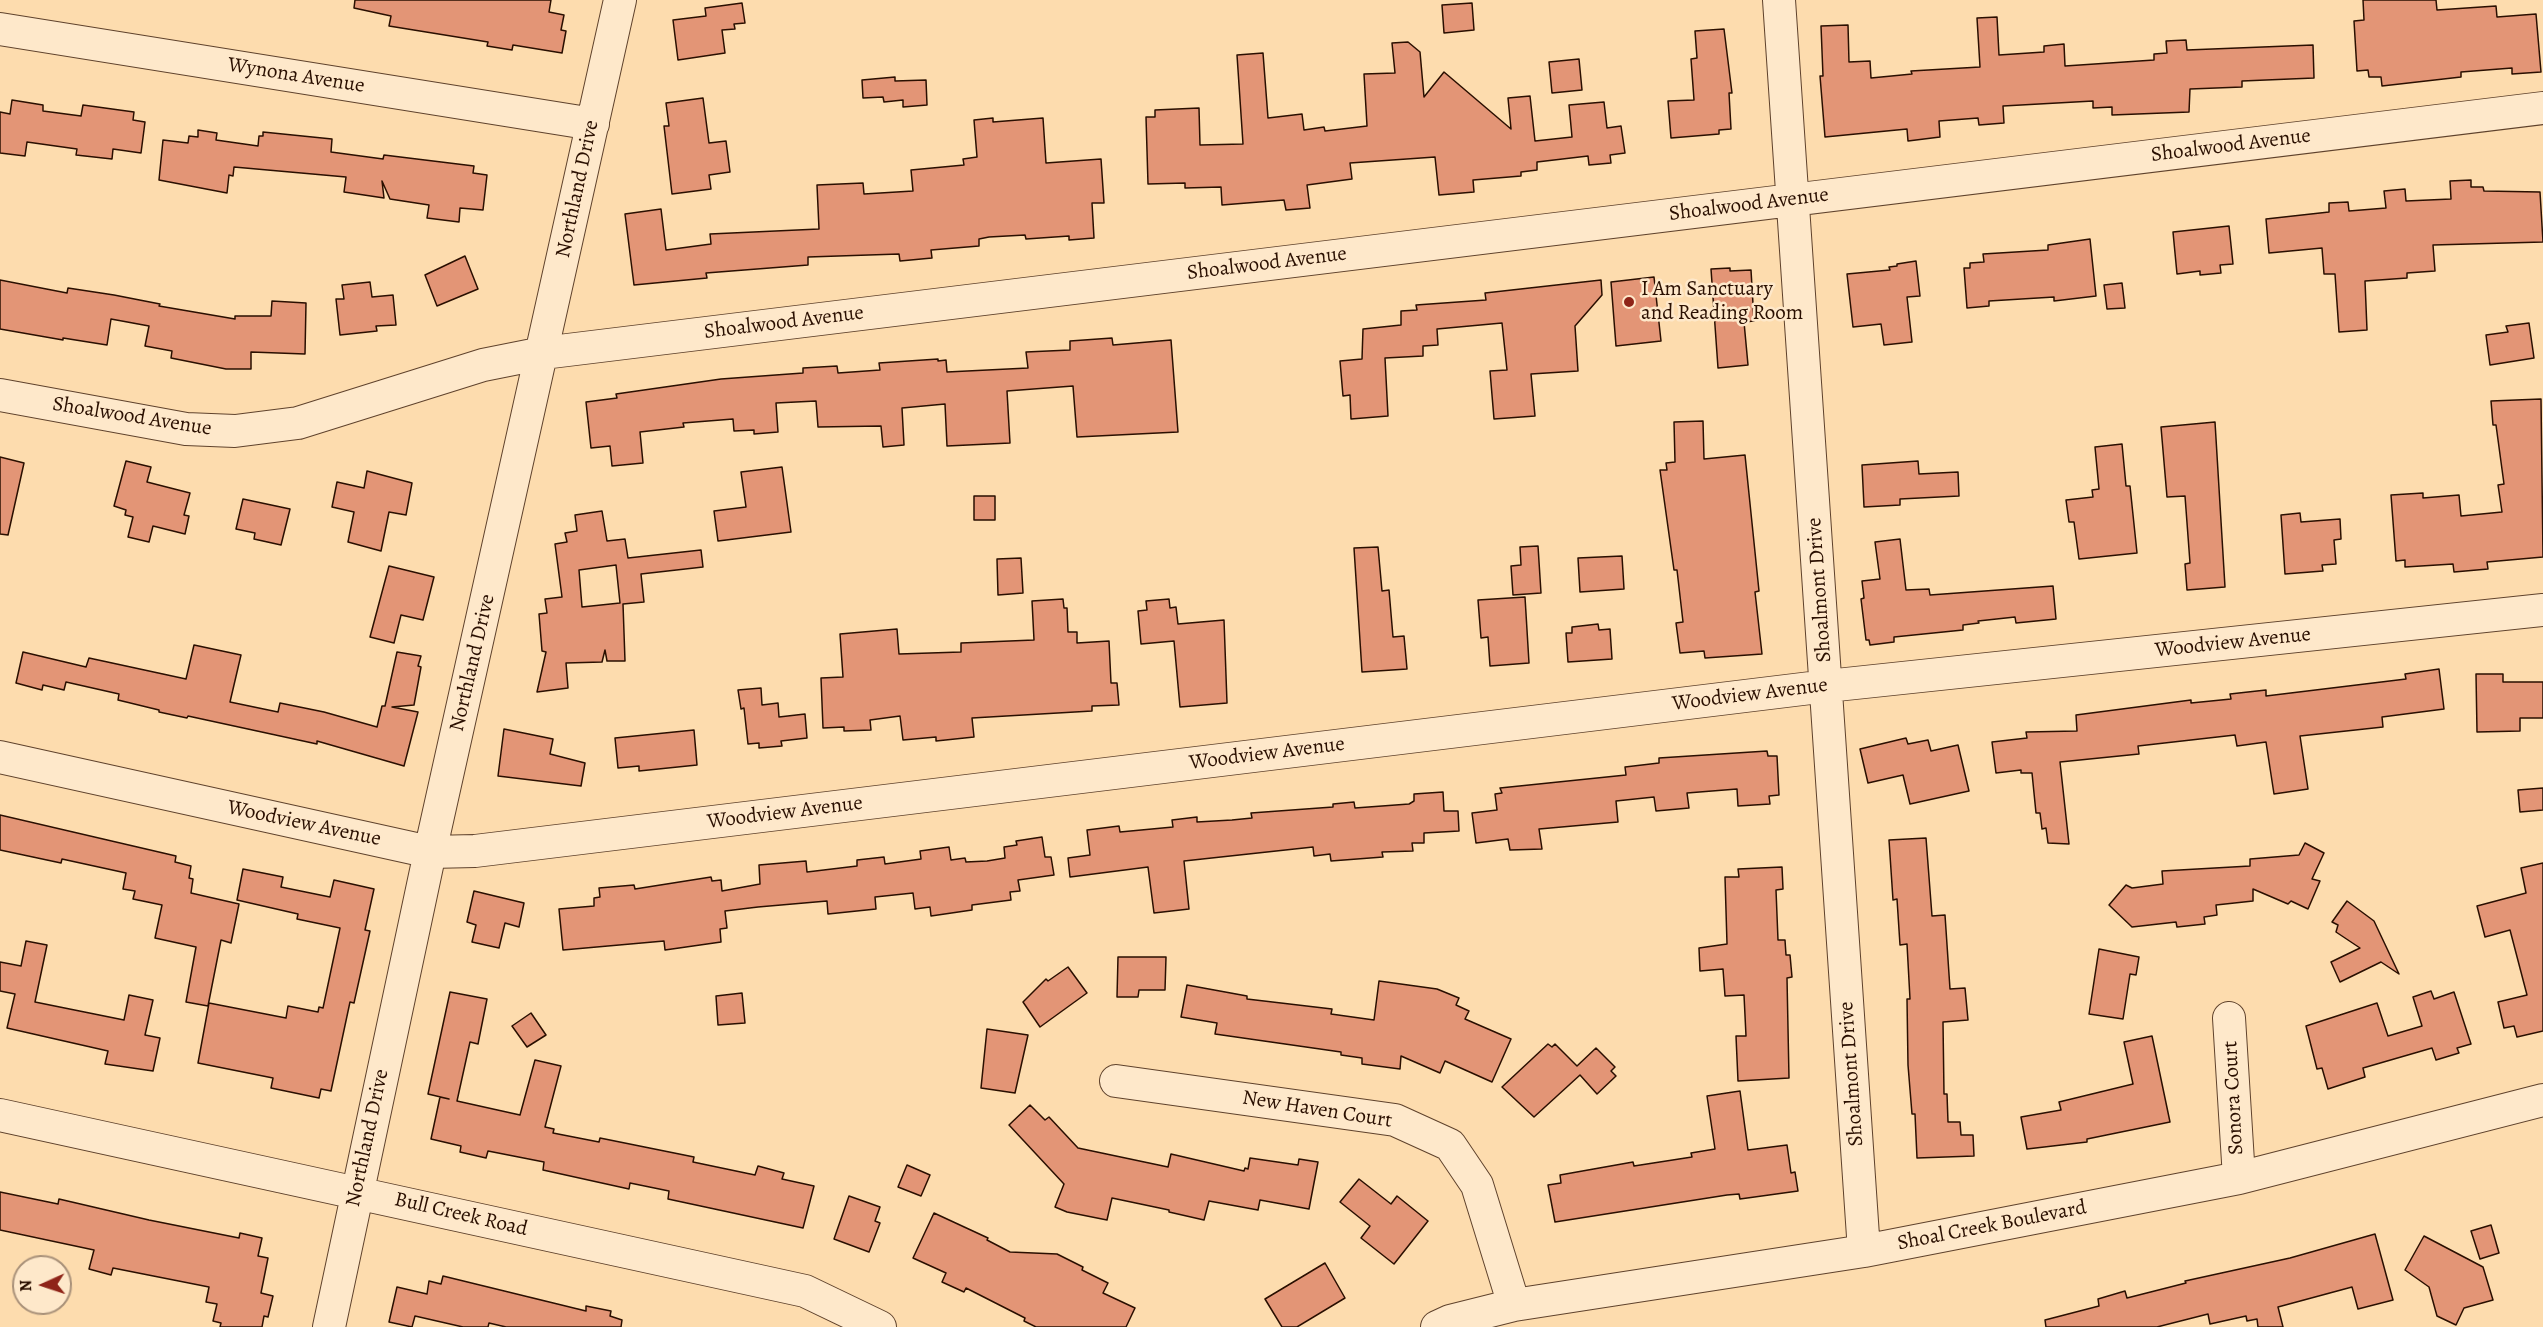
<!DOCTYPE html>
<html>
<head>
<meta charset="utf-8">
<style>
	body { margin:0 }
	#map { position:relative; width:2543px; height:1327px; overflow:hidden; background:#fddcae; font-family:Alegreya,serif }
	canvas { display:block }
	.north { position:absolute; left:12px; top:1255px; width:60px; height:60px; box-sizing:border-box; background:#fee8ca; border:2px solid #a99179; border-radius:50%; rotate:267deg; font-size:16px; font-weight:700; line-height:24px; text-align:center; color:#2a0f00 }
	.north::after { content:''; display:block; margin:auto; width:21px; height:27px; background:#8f2418; clip-path:polygon(50% 0,100% 100%,50% 72%,0 100%) }
</style>
</head>
<body>
<div id="map">
<canvas width="2543" height="1327"></canvas>
<div class="north">N</div>
</div>
<script>
const c = document.querySelector('canvas').getContext('2d');
c.lineJoin = 'round';
function fill(path, color) { c.fillStyle = color; c.fill(path, 'evenodd'); }
function strokePath(path, color, width, dash) { c.strokeStyle = color; c.lineWidth = width; c.lineCap = dash ? 'butt' : 'round'; c.setLineDash(dash || []); c.stroke(path); }
function drawText(font, color, halo, rows, align = 'center') {
  c.font = font + ' Alegreya,serif'; c.lineWidth = 5; c.setLineDash([]); c.textBaseline = 'middle'; c.strokeStyle = halo; c.fillStyle = color; for (const [text, x, y, turn = 0] of rows) {
    c.save(); c.translate(x, y); c.rotate((+turn || 0) * Math.PI / 180); c.textAlign = isNaN(turn) ? turn : align; if (halo) c.strokeText(text, 0, 0); c.fillText(text, 0, 0); c.restore();
  }
}
const building = new Path2D(`
	M355,0H551L549,12L564,15L561,30L566,31L562,53L513,45L512,50L487,46L488,42L389,26L391,16L354,8Z
	M2363,0H2436L2437,10L2496,6L2497,17L2536,14L2541,72L2512,74V68L2461,72V77L2382,86L2381,77H2369L2368,70L2357,71L2354,21L2364,20Z
	M742,3L745,23L734,24L735,29L722,30L725,53L678,60L673,20L706,16L705,8Z
	M1472,3L1474,30L1444,33L1442,5Z
	M1997,17L1999,55L2044,52V46L2064,44L2065,66L2154,60V54L2167,53L2166,41L2186,40L2187,50L2313,45L2314,78L2242,81V87L2190,89L2189,112L2112,115V107L2093,108V101L2003,106L2004,123L1979,125L1978,118L1939,121L1940,137L1908,141L1907,129L1825,137L1820,76H1823L1821,26L1848,25L1849,62L1870,61L1871,78L1912,74L1911,71L1980,67L1977,18Z
	M1724,29L1732,93H1729L1731,129L1719,130V134L1671,138L1668,101L1694,100L1691,59L1697,58L1695,31Z
	M1408,42L1420,52L1424,97L1444,72L1511,129L1508,98L1530,96L1535,141L1572,137L1569,105L1604,102L1607,128L1621,126L1625,153L1610,155L1611,163L1589,165L1588,156L1537,162V170L1521,172V176L1473,180L1474,192L1439,195L1435,157L1350,163L1352,179L1307,185L1310,208L1286,210L1284,200L1222,205L1221,187L1185,188V183L1148,184L1146,117H1155V110L1199,108L1200,145L1243,144L1237,55L1263,53L1268,118L1302,114L1304,130L1324,127L1325,131L1367,126L1364,74L1395,73L1392,43Z
	M1579,59L1582,90L1552,93L1549,62Z
	M895,77V81L926,80L927,105L903,107V100L884,102L883,97L863,98L862,80Z
	M703,98L709,143L726,141L730,172L709,175L711,189L672,194L664,126H669L666,103Z
	M12,100L43,105V111L81,116L83,105L134,112L133,120L145,122L141,153L113,149L112,159L76,155L77,149L27,142L25,156L0,153V112L10,114Z
	M993,118V122L1043,118L1046,163L1101,159L1104,203H1092L1094,238L1069,240V236L1026,239L1025,235L989,237L979,239V246L931,250L932,258L900,261L899,254L808,257V265L706,273L707,278L634,285L625,214L661,209L666,250L711,244L710,234L819,229L817,185L863,183L864,194L913,191L911,170L964,165L963,159L977,157L974,120Z
	M198,130L217,133L216,140L258,146L259,136H263V132L332,139L331,152L383,159L384,155L474,166L473,173L487,175L483,210L460,208L459,222L427,218L429,205L390,199L382,181L384,198L344,192L346,177L234,167L233,176L229,175L227,193L159,180L163,140L188,143L189,136L198,137Z
	M2471,180V187H2483L2484,191L2540,192L2543,242L2433,245L2435,271L2407,273V278L2365,281L2367,330L2339,332L2335,274H2324L2322,248L2269,253L2266,219L2329,212V203L2348,202L2349,211L2386,208L2384,191L2405,189L2406,201L2451,199L2450,181Z
	M2229,226L2233,264L2220,265L2221,273L2200,275V271L2177,274L2173,232Z
	M2090,239L2096,296L2054,301V297L1989,301V306L1967,308L1964,268H1970V263L1984,262L1983,254L2048,250V245Z
	M465,256L478,289L437,306L425,275Z
	M1916,261L1920,296L1907,297L1912,342L1884,345L1881,324L1853,327L1847,274L1890,270L1889,267L1897,266V264Z
	M1730,268V271L1751,270L1754,321L1744,322L1748,365L1718,368L1711,269Z
	M1654,277L1661,341L1616,346L1611,282Z
	M0,280L67,293L68,288L114,295L160,304L159,306L235,319V316H271L272,301L306,303L305,354L251,352V369H226L171,358L172,351L145,346L149,326L111,319L107,345L63,338V340L0,329Z
	M1601,280L1602,295L1575,326L1578,371L1531,374L1535,416L1494,419L1490,371L1507,370L1502,323L1437,329L1438,345L1423,346V356L1385,358L1388,416L1351,419L1350,395L1343,396L1340,361L1362,359L1363,329L1401,325V311L1417,310L1416,305L1486,300L1485,293Z
	M370,282L372,297L393,295L396,325L376,326L377,331L340,335L336,299H344L342,285Z
	M2122,283L2125,308L2107,309L2104,285Z
	M2529,323L2534,358L2490,365L2486,335L2508,332L2506,326Z
	M1112,338L1113,345L1171,340L1178,432L1077,437L1073,386L1007,391L1010,443L947,446L945,404L902,408L904,445L883,447L881,426L818,427L816,401L776,403L778,432L754,434V430L734,431L733,419L683,423L684,427L640,432L643,463L612,466L610,446L591,448L586,402L617,398L616,394L721,379L803,373V368L837,366L838,373L880,370L879,363L938,359V361L946,360L947,372L1028,368L1026,352L1070,350V341Z
	M2541,399L2543,557L2487,562L2488,569L2454,572L2453,564L2405,567V560L2396,561L2391,495L2423,493V498L2459,495L2461,516L2502,512L2498,485L2504,484L2496,425H2493L2491,401Z
	M1703,421L1704,459L1745,455L1759,591L1755,592L1762,654L1705,658L1704,651L1680,653L1676,623L1683,622L1677,570H1674L1660,470H1667L1666,463L1675,462L1674,422Z
	M2215,422L2225,587L2187,590L2185,564L2190,563L2185,496L2167,497L2161,427Z
	M2122,444L2126,486H2130L2137,553L2079,559L2074,522H2069L2066,500L2093,497L2092,490L2099,489L2095,447Z
	M0,457L24,463L8,535L0,534Z
	M126,461L151,467L147,482L190,493L184,515L189,516L185,534L153,526L149,542L128,537L133,517L125,515L126,510L114,506Z
	M1918,461L1919,474L1958,472L1959,496L1900,499V505L1864,507L1862,465Z
	M782,467L791,532L718,541L714,511L746,507L741,472Z
	M367,471L412,483L406,515L389,512L381,551L348,542L354,512L332,507L337,482L364,488Z
	M974,496H995V520H974Z
	M243,499L290,509L281,545L254,539L255,533L236,529Z
	M602,511L607,541L625,539L628,558L701,550L703,567L641,574L644,602L623,604L625,661H607L605,650L602,662L566,663L568,688L537,692L546,652L542,651L539,614L547,613L545,599L562,597L555,544L567,542L565,533L577,531L575,515ZM616,565L620,603L582,607L579,570Z
	M2300,513L2301,522L2340,519L2341,539L2334,540L2336,564L2322,565L2323,571L2285,574L2281,515Z
	M1900,539L1906,590L1929,589L1930,595L2053,586L2056,619L2016,623L2015,617L1978,621L1979,623L1963,625V630L1894,637V642L1870,645L1869,640H1866L1861,599L1864,598L1862,581L1880,579L1875,542Z
	M1538,546L1541,593L1513,595L1511,566L1521,565L1520,547Z
	M1378,547L1382,591L1389,590L1393,637L1404,636L1407,669L1362,672L1354,548Z
	M1622,556L1624,589L1580,592L1578,558Z
	M1021,558L1023,593L998,595L997,559Z
	M389,566L434,577L423,620L401,615L394,643L370,637Z
	M1525,597L1529,663L1490,666L1488,637L1481,638L1478,600Z
	M1063,599L1064,608H1067L1068,632H1077V643L1109,641L1111,683H1117L1119,705L1092,706V711L972,718L974,737L936,741V737L903,740L900,716L870,720L871,730L844,731V727L823,728L821,678L843,677L840,634L897,629L899,654L961,652V643L1034,640L1032,601Z
	M1169,599L1170,608L1176,607L1178,624L1224,620L1227,703L1180,707L1174,641L1141,644L1138,611L1147,610L1146,601Z
	M1598,624L1599,630L1610,629L1612,659L1568,662L1566,633H1572V627Z
	M194,645L241,655L230,702L278,712L280,703L324,712L377,727L382,706H385L397,652L421,656L418,666L421,667L414,705L392,707L418,712L404,766L317,741V744L188,716L187,718L159,712V710L118,700L119,694L66,682L64,690L43,685L42,690L16,683L23,652L86,667L89,658L186,679Z
	M2439,669L2444,709L2382,717L2383,727L2300,736L2308,789L2274,794L2266,742L2237,746L2235,735L2138,746L2139,754L2060,762L2069,844L2048,843L2046,828L2042,829L2040,813H2036L2032,773H2021V770L1996,773L1992,742L2027,738L2026,732L2077,731L2076,715L2191,700V703L2231,699L2230,694L2266,690V696L2406,679L2405,674Z
	M2476,674H2503V682H2543V718H2520V731L2477,732Z
	M761,688L762,705L778,703L779,717L805,714L807,738L781,741L782,746L759,748V743L748,744L744,708L741,709L738,690Z
	M504,729L553,739L550,754L585,763L581,786L498,776Z
	M694,730L697,765L639,771V766L618,768L615,738Z
	M1906,738L1908,744L1928,740L1931,751L1958,745L1969,791L1910,804L1903,775L1868,783L1860,749Z
	M1767,751L1768,756H1777L1779,795L1769,796L1770,804L1738,806L1737,789L1687,793L1689,808L1656,811L1654,797L1616,801L1618,822L1539,829L1542,849L1510,850L1508,839L1476,843L1472,813L1497,810L1495,794L1502,793L1500,788L1626,775L1625,767L1659,763V758Z
	M2543,788V810L2520,812L2518,790Z
	M1443,792L1444,811H1458L1459,831L1424,833V843H1412L1413,851L1382,852L1383,857L1331,861L1330,854L1314,856L1313,847L1184,861L1189,909L1154,913L1148,867L1070,877L1068,858L1090,855L1087,830L1119,826L1120,832L1173,827L1172,820L1197,817V822L1232,820L1252,818L1251,813L1333,807V804L1354,802L1355,808L1409,804L1414,801V794Z
	M0,815L176,856L175,862L191,866L189,878L193,879L191,893L239,904L231,943L221,940L208,1006L186,1002L196,947L155,938L162,905L133,899L135,891L123,889L126,873L62,859L61,863L0,850Z
	M1042,837L1045,857H1051L1054,875L1018,880L1020,891L1010,892L1011,900L972,905V910L931,916L930,907L915,909L913,893L875,897L876,909L828,914L827,901L758,907L725,911L727,928L720,929L721,942L665,950L664,941L563,950L559,909L594,906V898L600,897L599,888L634,885L635,889L711,877L712,881L721,880L722,891L760,884L759,865L806,861L807,872L857,866V860L884,857L885,864L921,859L920,851L949,847L951,860L965,858L966,862L987,861L1005,858L1004,847L1017,845L1016,841Z
	M1926,838L1932,916L1945,915L1950,989L1965,988L1968,1020L1943,1022L1944,1094H1947L1948,1122H1960L1961,1135H1973L1974,1156L1917,1158L1915,1114H1912L1908,1065L1907,999H1910L1907,944L1900,945L1897,899L1893,900L1889,840Z
	M2305,843L2324,853L2312,879L2320,881L2308,909L2291,901L2288,904L2253,889V901L2216,905L2217,915L2204,917L2205,924L2177,927L2176,922L2132,927L2109,905L2126,885L2132,888L2163,884L2162,871L2250,866V859L2299,855Z
	M2543,863V1031L2517,1037L2514,1026L2504,1028L2498,1002L2527,995L2510,930L2485,937L2477,906L2526,893L2521,868Z
	M1782,867L1783,889L1776,890L1778,940H1785L1786,955H1790L1792,977L1787,978L1789,1078L1738,1081L1736,1036H1746L1744,995L1725,996L1723,969L1700,971L1699,948L1727,944L1725,877H1739L1738,869Z
	M243,869L283,877L281,887L330,897L334,880L374,889L365,930L370,931L354,1003L350,1002L331,1091L321,1089L319,1098L271,1088L273,1078L198,1063L209,1003L286,1018L288,1006L318,1012L319,1007L323,1008L340,928L297,919L298,914L237,900Z
	M474,891L524,903L519,927L505,923L499,948L472,942L476,925L467,922Z
	M2347,901L2374,921L2399,974L2381,962L2340,982L2331,962L2360,948L2336,932L2338,925L2332,922Z
	M26,941L47,945L35,1002L124,1020L129,995L153,1000L145,1035L160,1038L153,1071L105,1064L108,1051L7,1028L15,994L0,991V962L21,966Z
	M2099,949L2139,957L2136,975L2130,974L2123,1019L2089,1014Z
	M1118,957H1166L1165,990H1139L1138,997H1117Z
	M1068,967L1087,993L1040,1027L1023,1002L1046,979L1048,981Z
	M1379,981L1437,989L1459,998L1456,1005L1469,1011L1465,1019L1511,1039L1492,1082L1445,1061L1440,1073L1401,1056L1400,1069L1362,1064V1058L1341,1055V1052L1215,1034L1217,1023L1181,1017L1187,985L1247,996V999L1332,1009L1331,1014L1374,1020Z
	M2431,991L2434,999L2454,992L2471,1044L2457,1048L2459,1053L2436,1060L2432,1048L2363,1068L2365,1077L2328,1089L2322,1068L2317,1069L2306,1026L2377,1003L2388,1036L2422,1026L2413,997Z
	M450,992L487,999L478,1044L470,1042L457,1101L520,1115L535,1060L561,1066L545,1127L554,1129L553,1133L599,1142L600,1138L694,1157L693,1162L755,1175L758,1166L784,1173L782,1179L814,1186L803,1228L668,1199L669,1191L630,1183L629,1189L543,1170L544,1162L488,1151L486,1158L460,1152L461,1146L431,1139L440,1097L449,1099L428,1094Z
	M742,993L745,1023L718,1025L716,996Z
	M531,1013L546,1035L527,1047L512,1026Z
	M987,1029L1028,1035L1015,1093L981,1088Z
	M2152,1036L2170,1122L2087,1139V1142L2027,1149L2021,1117L2061,1110L2059,1102L2133,1084L2124,1042Z
	M1548,1044L1552,1047L1555,1044L1577,1066L1596,1048L1615,1067L1611,1071L1616,1076L1597,1094L1580,1075L1534,1117L1502,1087Z
	M1740,1091L1748,1150L1787,1145L1791,1173L1795,1172L1798,1191L1740,1199L1739,1194L1727,1195L1555,1222L1548,1185L1561,1183L1560,1175L1633,1162L1634,1166L1692,1157L1691,1153L1715,1149L1707,1096Z
	M1030,1105L1045,1120L1049,1117L1078,1148L1168,1167L1171,1154L1244,1171L1245,1168L1248,1169L1250,1158L1298,1165L1299,1159L1318,1162L1309,1209L1260,1200L1258,1210L1209,1201L1204,1220L1169,1212V1210L1112,1198L1107,1220L1067,1212L1055,1207L1064,1184L1009,1125Z
	M907,1165L930,1175L921,1196L898,1187Z
	M1359,1179L1391,1204L1397,1196L1428,1221L1394,1264L1361,1238L1370,1226L1340,1202Z
	M0,1192L58,1204L59,1199L149,1220L239,1238L240,1233L262,1238L258,1256L268,1258L261,1293L273,1296L268,1317L264,1316L262,1327H220L221,1323L213,1321L217,1304L206,1302L209,1287L113,1268L111,1275L89,1269L94,1250L0,1230Z
	M849,1196L880,1207L875,1221L880,1223L869,1252L834,1239Z
	M934,1213L988,1238L987,1240L1010,1252L1057,1254L1083,1267L1082,1270L1108,1283L1103,1293L1135,1308L1126,1327H1036L1024,1321L1025,1318L966,1288L964,1292L942,1282L946,1273L913,1258Z
	M2491,1225L2499,1253L2480,1259L2471,1231Z
	M2375,1234L2393,1300L2358,1309L2352,1287L2278,1307L2283,1327H2258L2257,1319L2247,1321L2246,1316L2210,1324L2208,1314L2157,1327H2046L2045,1320L2099,1306L2098,1299L2125,1291L2127,1298L2186,1283L2185,1281L2290,1258Z
	M2424,1236L2483,1267L2493,1300L2464,1308L2456,1325L2437,1316L2429,1287L2405,1270Z
	M1325,1263L1345,1298L1297,1327H1282L1265,1299Z
	M443,1276L586,1311V1306L611,1311L610,1316L622,1320L621,1327H506L489,1323L488,1327H463L415,1316L412,1327L389,1322L397,1287L427,1294L429,1281L441,1284Z`);
fill(building, '#e39576');
strokePath(building, '#2a0f00', 1.5);
const minor = new Path2D(`
	M1779,0L1864,1251
	M0,29L593,124
	M0,395L186,429L235,431L298,423L483,365L543,353L2543,108
	M0,757L430,852L475,851L1827,686L2543,610
	M2229,1018L2239,1178
	M1116,1081L1395,1120L1450,1145L1477,1185L1514,1305
	M0,1115L805,1291L880,1327
	M329,1327L430,852L620,0
	M1437,1327L1450,1321L1514,1305L1864,1251L2239,1178L2543,1100`);
strokePath(minor, '#5f422c', 34);
strokePath(minor, '#fee8ca', 32);
for (const [x, y, r, color] of [
	[1629,302,6,"#8f2418"]
]) { const dot = new Path2D(); dot.arc(x, y, r, 0, 2 * Math.PI); c.fillStyle = color; c.fill(dot); strokePath(dot, '#fee8ca', 2); }
drawText('21px', '#2a0f00', '#fee8ca', [
	["Wynona Avenue",296,76,9],
	["Shoalwood Avenue",2231,146,-7],
	["Northland Drive",578,189,-78],
	["Shoalwood Avenue",1749,205,-7],
	["Shoalwood Avenue",1267,264,-7],
	["Shoalwood Avenue",784,323,-7],
	["Shoalwood Avenue",132,417,9],
	["Shoalmont Drive",1820,590,-94],
	["Woodview Avenue",2233,643,-6],
	["Northland Drive",473,663,-77],
	["Woodview Avenue",1750,695,-7],
	["Woodview Avenue",1267,754,-7],
	["Woodview Avenue",785,813,-7],
	["Woodview Avenue",304,824,12],
	["Shoalmont Drive",1852,1074,-94],
	["Sonora Court",2234,1098,-93],
	["New Haven Court",1317,1110,9],
	["Northland Drive",368,1138,-78],
	["Bull Creek Road",461,1215,13],
	["Shoal Creek Boulevard",1992,1226,-11]
]);
drawText('21px', '#2a0f00', '#fee8ca', [
	["I Am Sanctuary",1641,290],
	["and Reading Room",1641,314]
], 'left');
</script>
</body>
</html>
